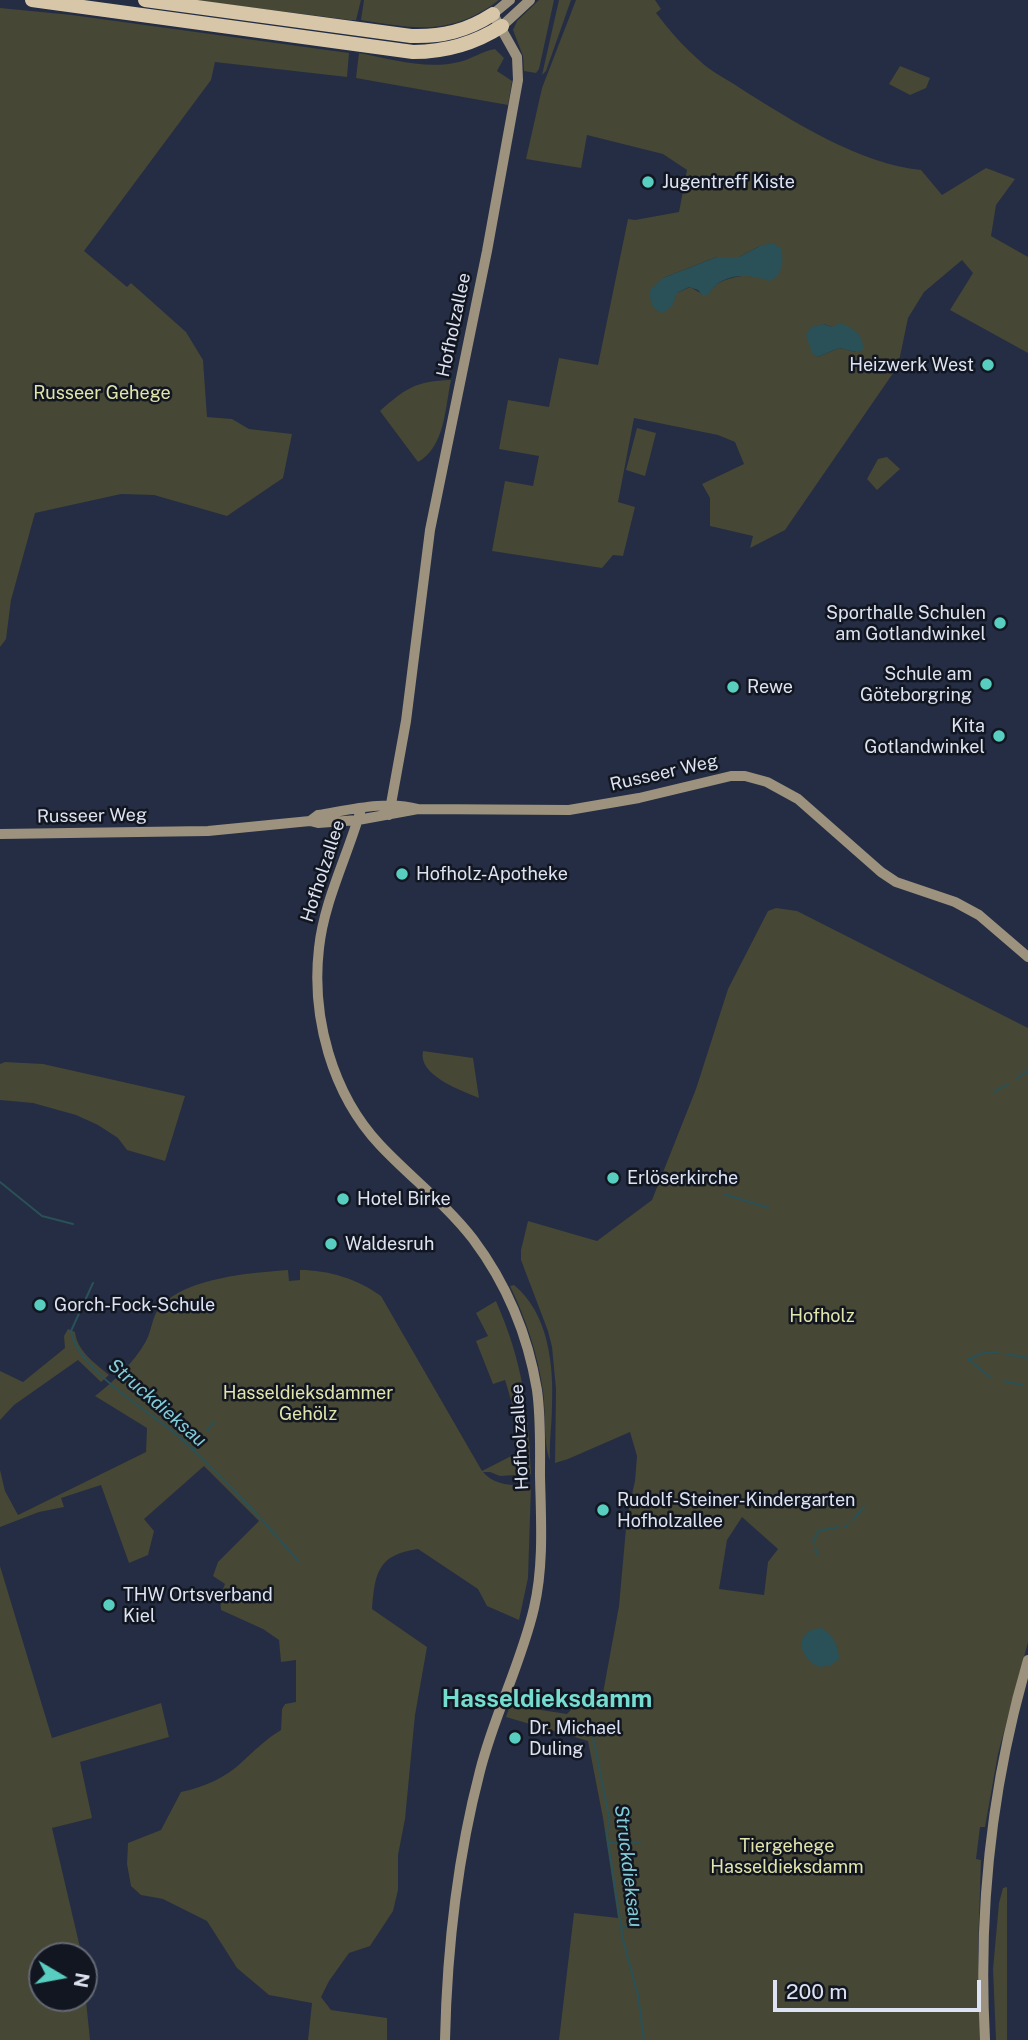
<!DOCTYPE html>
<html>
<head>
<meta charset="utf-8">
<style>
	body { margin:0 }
	#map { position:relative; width:1028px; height:2040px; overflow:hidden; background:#242d43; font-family:"Public Sans",sans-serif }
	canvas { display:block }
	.north { position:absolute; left:28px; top:1942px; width:70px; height:70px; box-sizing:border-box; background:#121620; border:2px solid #636874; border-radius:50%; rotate:100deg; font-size:19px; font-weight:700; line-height:28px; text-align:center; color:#dde3f2 }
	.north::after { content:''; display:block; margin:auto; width:24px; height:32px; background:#58cec0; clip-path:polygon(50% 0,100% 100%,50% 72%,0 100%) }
	.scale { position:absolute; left:773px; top:1980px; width:208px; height:32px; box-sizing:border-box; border:4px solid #dde3f2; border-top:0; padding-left:9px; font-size:21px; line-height:24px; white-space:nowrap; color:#dde3f2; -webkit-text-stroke:5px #121620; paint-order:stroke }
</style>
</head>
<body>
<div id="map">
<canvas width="1028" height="2040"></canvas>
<div class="north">N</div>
<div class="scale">200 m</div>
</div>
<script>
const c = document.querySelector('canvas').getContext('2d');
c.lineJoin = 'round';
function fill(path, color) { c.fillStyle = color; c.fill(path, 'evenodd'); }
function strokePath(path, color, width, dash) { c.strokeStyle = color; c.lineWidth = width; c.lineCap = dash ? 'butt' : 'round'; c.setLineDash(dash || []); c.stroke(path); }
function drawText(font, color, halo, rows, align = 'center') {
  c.font = font + ' "Public Sans",sans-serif'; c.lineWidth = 5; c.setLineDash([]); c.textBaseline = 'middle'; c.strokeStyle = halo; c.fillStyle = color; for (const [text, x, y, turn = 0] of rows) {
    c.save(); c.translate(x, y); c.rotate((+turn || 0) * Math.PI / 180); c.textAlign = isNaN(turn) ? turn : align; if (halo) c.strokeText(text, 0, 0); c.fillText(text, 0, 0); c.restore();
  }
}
fill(new Path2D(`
	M192,0H361L356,20H350Z
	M364,0H499C451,36 417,29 361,20Z
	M539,0H554L539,69L536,73L524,71L523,56L513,30L517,21Z
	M559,0H571L546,71L542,75Z
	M576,0H655L661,9L656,13C669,30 684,47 700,61C711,72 727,79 740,88C790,120 862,165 921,170L942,195L986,168L1015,179L996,205L991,236L1028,257V353L950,310L973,273L962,260L924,292L908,318L898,366L785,530L750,548L753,536L710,526V498L702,484L744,464L735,442L718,435L634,418L618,502L635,507L623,556L613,555L602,568L492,551L505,481L533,486L539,456L499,449L508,400L549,407L559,358L598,365L628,219L635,220L679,212L687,170L663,154L587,135L581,168L526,159L542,88ZM760,246L752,274C732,278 718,278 706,296L690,287L677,293L663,278L717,257H739ZM823,324L832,327L856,352L839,348L818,357L812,352Z
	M0,8L72,15L349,53L347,77L215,62L211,80L84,251L127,287L131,283L186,332L203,360L207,417L232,419L249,429L292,434L283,478L227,516L154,495L121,494L35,513L11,600L6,639L0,647Z
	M495,49L504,58L497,71L512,81L508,105L356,78L359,53C391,59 426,70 459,62C472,59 482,51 495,49Z
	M900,66L930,78L926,88L910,95L889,84Z
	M451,380C445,408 445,447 418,462L380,411C406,388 416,381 451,380Z
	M637,428L656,433L645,476L626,470Z
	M887,457L900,469L877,490L867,479L878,459Z
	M776,908L797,911L1028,1028V1642L998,1754L985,1827H980L976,1859L981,1860L978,1951L981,2040H559L574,1913L618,1918L603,1818L588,1741L506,1717L514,1694L533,1700L541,1710L567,1714L582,1698L601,1704L619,1606L627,1517L635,1481L637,1456L630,1432L568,1459L555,1463L556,1389L552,1347L548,1331L521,1260V1250L528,1221L597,1241L652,1200L696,1089L728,989L768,911ZM742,1517L778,1549L768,1562L764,1595L719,1589L727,1540Z
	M423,1051L473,1058L479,1098C462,1091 417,1075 423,1051Z
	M5,1062L43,1064L185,1096L165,1161L127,1150L118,1138L98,1125L76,1115L33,1103L0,1100V1064Z
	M288,1270L289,1281L300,1280V1270C328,1270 358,1279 381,1296L482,1471L517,1453C518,1426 513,1405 505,1380L493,1384L476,1341L488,1336L476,1313L496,1301C523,1363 528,1407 531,1474L500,1476L490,1472H483C495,1486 513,1485 531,1486L528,1578L519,1620L487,1606L478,1589L418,1549C378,1555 375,1572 372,1609L427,1647L415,1715L405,1819L398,1855V1890L393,1911L370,1946L349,1953L329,1981L321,1997L331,2010L387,2018V2040H308L312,2003L269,1995L237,1968L207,1921L163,1899L141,1895L131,1886L127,1864L128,1843L161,1830L181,1792C204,1787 225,1778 242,1762C255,1750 266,1739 281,1730L282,1709L285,1704L296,1702V1660L281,1662L279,1640L263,1629L221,1610L220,1597L225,1584L213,1576L218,1562L259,1521L204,1466L144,1519L154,1531L148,1555L129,1563L101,1485L61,1498L64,1507L39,1512L0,1527V1470L5,1491L18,1515L146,1452L147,1428L95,1396C114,1381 134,1363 146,1341C152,1330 152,1316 160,1307C186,1277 252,1273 288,1270Z
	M514,1285C548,1313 554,1364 552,1406C552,1424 549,1442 550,1460C543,1444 546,1411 543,1391C538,1355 526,1319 510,1286Z
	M68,1329L75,1332C77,1351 95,1363 109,1375L101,1382L78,1360L14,1405L0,1420V1371L23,1382L65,1348L64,1336Z
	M0,1566L52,1738L161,1703L169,1737L80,1762L92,1818L52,1828L82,1956H42V1998H84V1981L90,2040H0Z
	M1007,1887V2040H996L993,1969L999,1903L1003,1888Z`), '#464734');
fill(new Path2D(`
	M772,243L781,248C784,261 783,274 771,281C747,273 721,272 707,296H703L698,290L689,287L677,293L672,306L663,313C651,309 650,302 650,290L663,278L717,257H739L760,246Z
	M840,323C853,328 864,334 863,350L856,352L839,348L818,357L812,353L806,335L811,327L823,324L832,327Z
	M821,1628C832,1633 839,1646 839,1659L831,1665L820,1667C799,1660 792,1630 821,1628Z`), '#2a5157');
strokePath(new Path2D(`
	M1016,1079L1027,1071
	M994,1092L1008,1084
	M0,1182L42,1216L73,1224
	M724,1194L769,1208
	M93,1283L71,1331C77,1371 155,1414 184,1441C224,1479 262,1518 298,1561
	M1006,1354L1028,1358
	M990,1377L968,1359L984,1353L998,1352
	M1004,1381L1022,1385
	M207,1431L214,1422
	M193,1450L203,1437
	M852,1521L864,1507
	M844,1527L848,1525
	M813,1543L818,1531L839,1527
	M815,1548L818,1555
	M593,1737L609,1817L607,1835L623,1940L638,1995L644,2040
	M609,1843L640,1842
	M622,1926L644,1927`), '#2a5157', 2);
strokePath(new Path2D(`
	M502,26L530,0
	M361,809C348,855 324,901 319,948C311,1017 332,1094 380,1145C410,1177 446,1204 473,1239C506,1283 528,1336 537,1390C541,1419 540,1447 540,1476C541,1520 544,1565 534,1608C521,1664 494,1715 480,1771C457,1859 447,1950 445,2040
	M389,815L406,721L430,530L487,251L518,80L517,57L493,14L510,0
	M310,821L318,815C349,810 387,800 418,809
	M0,834L208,831L310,821L318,823L358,820L418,809L569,810L639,798L731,776H745L767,782L798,799L881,872L896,882L955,902L979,915L1028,957
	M985,2040C978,1910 991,1785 1028,1660`), '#9c927e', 10);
strokePath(new Path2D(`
	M32,0L413,52C446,52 474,44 502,26
	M145,0L411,36C442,37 467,31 493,14`), '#d7c7a8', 14);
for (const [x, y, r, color] of [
	[648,182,7,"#58cec0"],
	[988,365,7,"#58cec0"],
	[1000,623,7,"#58cec0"],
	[986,684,7,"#58cec0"],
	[733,687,7,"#58cec0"],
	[999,736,7,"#58cec0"],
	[402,874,7,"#58cec0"],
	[613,1178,7,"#58cec0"],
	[343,1199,7,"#58cec0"],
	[331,1244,7,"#58cec0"],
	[40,1305,7,"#58cec0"],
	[603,1510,7,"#58cec0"],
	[109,1605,7,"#58cec0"],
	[515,1738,7,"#58cec0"]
]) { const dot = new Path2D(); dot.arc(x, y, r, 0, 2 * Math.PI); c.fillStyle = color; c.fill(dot); strokePath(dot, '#121620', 2.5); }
drawText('18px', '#dde3f2', '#121620', [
	["Jugentreff Kiste",662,182],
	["Heizwerk West",974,365,"right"],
	["Sporthalle Schulen",986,613,"right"],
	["am Gotlandwinkel",986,634,"right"],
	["Schule am",972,674,"right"],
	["Göteborgring",972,695,"right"],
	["Rewe",747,687],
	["Kita",985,726,"right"],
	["Gotlandwinkel",985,747,"right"],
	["Hofholz-Apotheke",416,874],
	["Erlöserkirche",627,1178],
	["Hotel Birke",357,1199],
	["Waldesruh",345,1244],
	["Gorch-Fock-Schule",54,1305],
	["Rudolf-Steiner-Kindergarten",617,1500],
	["Hofholzallee",617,1521],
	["THW Ortsverband",123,1595],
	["Kiel",123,1616],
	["Dr. Michael",529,1728],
	["Duling",529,1749]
], 'left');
drawText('18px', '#dde3f2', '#121620', [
	["Hofholzallee",454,325,-78],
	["Russeer Weg",664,773,-13],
	["Russeer Weg",92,816,-1],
	["Hofholzallee",323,871,-72],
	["Hofholzallee",520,1437,-93]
]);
drawText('18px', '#e2e5ab', '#121620', [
	["Russeer Gehege",102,393],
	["Hofholz",822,1316],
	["Hasseldieksdammer",308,1393],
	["Gehölz",308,1414],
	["Tiergehege",787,1846],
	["Hasseldieksdamm",787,1867]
]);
drawText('italic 19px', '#82ccd8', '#121620', [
	["Struckdieksau",157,1403,41],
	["Struckdieksau",628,1866,83]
]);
drawText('bold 24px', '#74ddd0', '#121620', [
	["Hasseldieksdamm",547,1700]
]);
</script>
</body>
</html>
